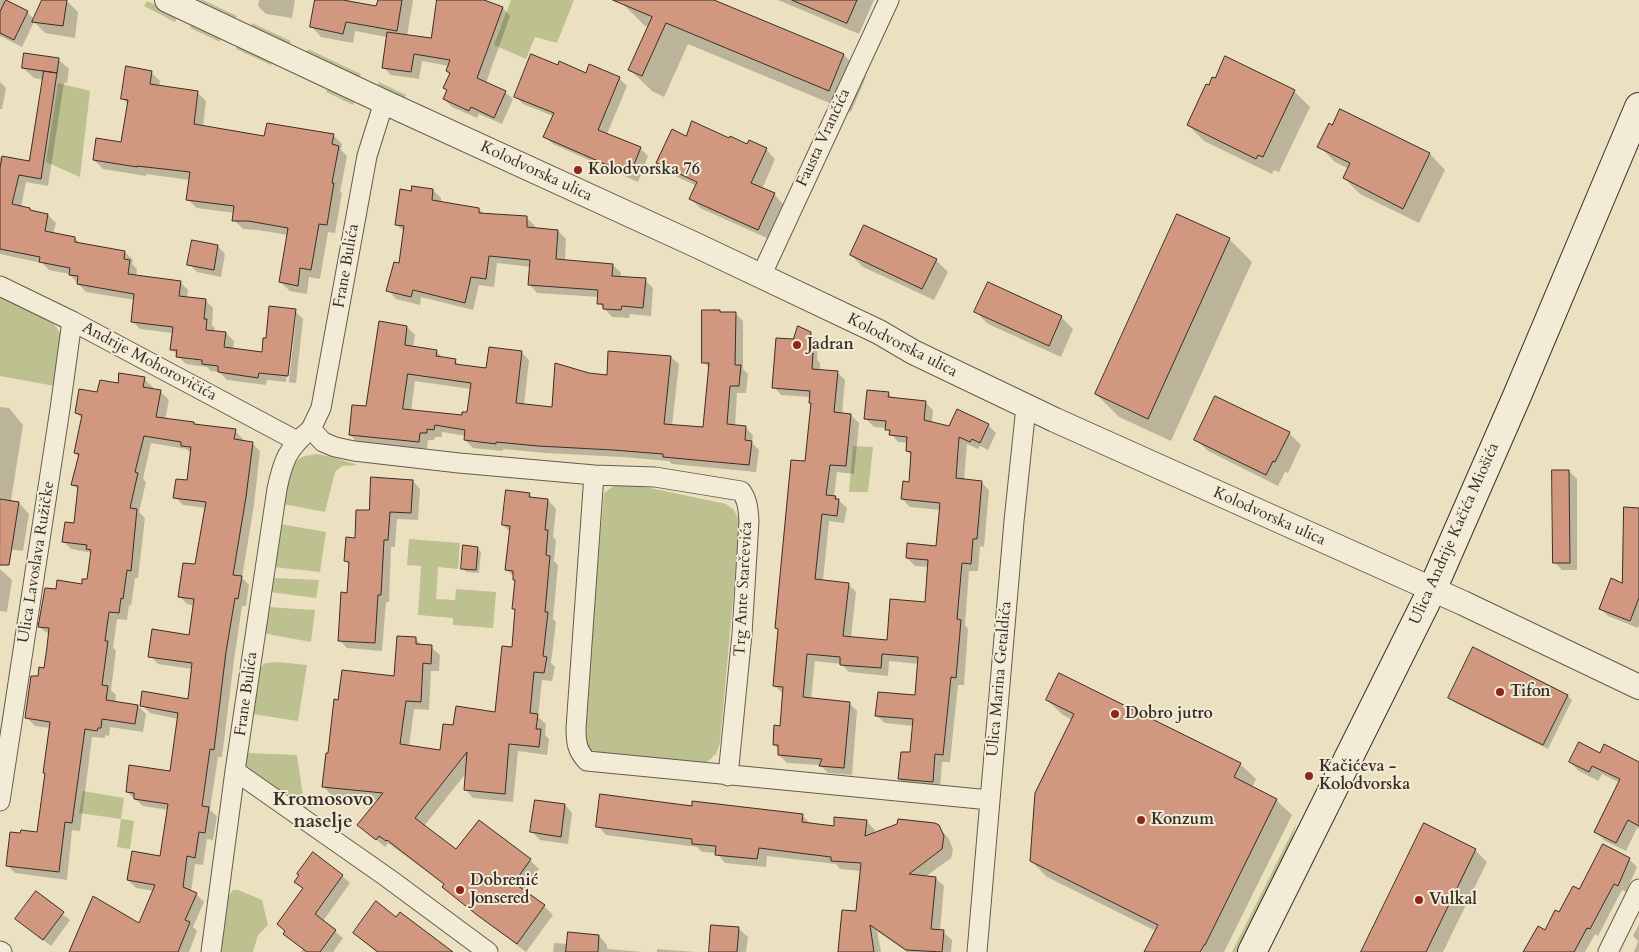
<!DOCTYPE html>
<html>
<head>
<meta charset="utf-8">
<style>
	body { margin:0 }
	canvas { display:block; background:#ebe1c1 }
</style>
</head>
<body>
<canvas width="1639" height="952"></canvas>
<script>
const c = document.querySelector('canvas').getContext('2d');
c.lineJoin = 'round';
function fill(path, color) { c.fillStyle = color; c.fill(path, 'evenodd'); }
function strokePath(path, color, width, dash) { c.strokeStyle = color; c.lineWidth = width; c.lineCap = dash ? 'butt' : 'round'; c.setLineDash(dash || []); c.stroke(path); }
function drawText(font, color, halo, rows, align = 'center') {
  c.font = font + ' Cardo,serif'; c.lineWidth = 4; c.setLineDash([]); c.textBaseline = 'middle'; c.strokeStyle = halo; c.fillStyle = color; for (const [text, x, y, turn = 0] of rows) {
    c.save(); c.translate(x, y); c.rotate((+turn || 0) * Math.PI / 180); c.textAlign = isNaN(turn) ? turn : align; if (halo) c.strokeText(text, 0, 0); c.fillText(text, 0, 0); c.restore();
  }
}
fill(new Path2D(`
	M195,0H203L237,16L235,19Z
	M511,0H574L557,43L535,37L526,59L494,45Z
	M147,1L178,16L175,22L144,6Z
	M191,23L221,37L220,42L190,28Z
	M252,23L291,41L289,45L251,27Z
	M238,45L273,60L271,65L236,49Z
	M308,49L361,74L360,77L306,52Z
	M379,82L406,95L404,100L377,87Z
	M58,83L90,91L80,177L46,162Z
	M329,87L356,100L353,105L326,92Z
	M0,294C20,304 57,315 62,339C63,348 57,375 55,386L0,376Z
	M853,446L873,447L868,492H849Z
	M317,454L332,457L358,465L342,466L335,472L325,512L283,504C286,489 288,466 302,457C307,455 312,455 317,454Z
	M631,484L726,504L734,510L740,522L720,743L716,754L706,763L598,752C586,749 586,743 583,732L604,493L615,485Z
	M280,524L326,532L320,572L273,567Z
	M409,539L460,543L458,569L438,567L436,599L455,600L456,589L496,592L493,628L453,625V618L418,615L421,566L407,565Z
	M273,578L319,580L316,598L270,592Z
	M268,607L315,610L311,642L267,634L263,631Z
	M277,662L307,665L298,721L252,714C254,698 252,674 265,663Z
	M247,753L297,755L303,796L308,808L303,810L249,771L246,765Z
	M83,791L124,798L121,819L134,821L130,849L117,847L121,819L79,813Z
	M1296,824L1290,847L1241,952H1232Z
	M233,890H238L262,900L268,925L258,935L253,952H219C221,937 222,901 233,890Z`), '#bdc18f');
fill(new Path2D(`
	M0,0H3L27,12L34,19L43,0H66L78,12L75,38L45,33L34,22L22,47L0,36Z
	M259,0H295L292,18L266,14L258,6Z
	M317,0H336L378,8L379,0H413L407,36L432,40L438,0H487L486,2L503,8L510,16L486,83L505,92L513,99L502,124L479,114L477,118L452,107L444,99L448,91L445,88L451,74L447,71L449,66L422,61L419,79L391,75L383,67L387,37L355,31L353,43L321,37L312,27Z
	M624,0H711L844,55L866,77L851,112L688,44L664,97L652,91L630,70L649,27L645,26L623,4Z
	M778,0H874L859,34Z
	M58,59L69,69L67,83H64L48,186L26,182L21,207L30,209L33,212L48,215L56,223L53,234L75,238L81,245L125,252L133,260L132,264L137,269L136,276L180,282L188,290L187,298L205,300L213,308L212,325L215,328L214,332L226,333L234,341L233,350L263,353L267,340L295,311L303,319L296,383L267,380L266,385L227,380L219,372L211,371L207,367L186,364L171,349L173,333L140,329L132,321L135,300L86,292L69,274L49,270L42,263L0,254V157L30,163L44,80L34,78L23,68ZM294,316H296L289,382H286Z
	M151,72L160,81L159,87L197,92L206,101L203,127L265,138L333,135L342,144L341,150L347,156L340,192L342,193L335,233L328,232L320,279L309,277L307,294L290,291L280,282L288,235L258,230L243,229L234,220L235,213L197,208L187,199L190,180L146,174V176L103,169L94,160L122,144L128,104L122,98Z
	M586,74L619,78L627,86L607,134L640,148L648,156L638,182L553,144L545,137L553,116L523,104L515,96Z
	M0,82L6,88L2,109H0Z
	M1294,91L1310,107L1279,172L1274,170L1272,174L1204,141L1188,125Z
	M1341,110L1430,154L1445,170L1419,223L1360,194L1344,178L1349,169L1335,162L1319,146L1333,127Z
	M686,137L729,140L766,149L775,159L762,189L774,194L783,204L767,238L700,208L691,199L697,186L667,172L658,162Z
	M433,190L441,198V203L479,209L484,214L527,218L535,226V229L558,231L566,239L565,261L613,265L621,273V278L645,280L653,288L651,316L630,314L629,318L612,317L599,303V297L537,293L529,284L531,267L497,263L494,287L479,285L473,310L421,297L420,305L396,299L388,290L401,265L405,233L397,225L413,192Z
	M1178,216L1229,239L1252,262L1171,441L1119,417L1096,394Z
	M218,246L225,254L221,277L197,272L189,264Z
	M851,255L936,260L948,272L934,300L863,267Z
	M720,311L722,313H735L743,321V369L748,374L746,393H737L735,426L745,427L753,435L752,443L759,450L756,472L672,464L669,461L622,457L546,453L503,449V451L473,448L465,440L466,436L442,432V437H435L434,440H428L427,449L358,443L350,435L367,407L407,327L415,335L413,348L436,351L444,359L455,361L461,366L488,369L521,352L529,360L524,405L553,408L589,374L608,376L610,353L671,357L679,364L672,426L704,429L709,368L704,362ZM415,381L471,389L468,414L463,416L411,411Z
	M976,312L1061,317L1073,329L1061,357L988,324Z
	M810,333L818,341L817,360L820,363V371L837,372L845,380L842,415H851L859,423L854,474L837,472L834,496L847,508L844,523L829,521L823,581L848,584L856,592L851,638L888,641L926,603L929,567L915,566L907,558L937,547L940,510L910,507L902,499L910,483L912,456L907,451L908,443L898,442L886,428L874,427L866,419L888,393L894,399L925,402L933,410L932,423L949,428L988,425L996,433L988,450L980,446L978,449L967,444L964,480L981,482L989,490L984,547L980,546L978,571H969L965,625L968,629L964,685H958L950,762H942L940,789L907,787L900,779L911,753L913,726L885,723L877,716L916,696L919,664L889,661L888,676L849,672L841,664L815,661L811,699L849,703L857,711L852,775L828,773L820,765L787,763L779,755V750L774,744L781,727L784,694L774,686L780,631L776,628L806,462L812,405L810,403L811,397L781,395L774,387L794,340Z
	M144,379L153,387L152,390L161,392L169,400L165,420L235,431L243,439V442L252,443L260,451L254,505L242,578L249,585L246,606H242L234,660L222,757H218L210,810L217,816L213,840L207,839L203,865L195,864L191,892L196,894L204,902L193,927L197,931L189,952H70L140,925L154,891L136,888L128,880L161,858L168,810L143,806L127,792L171,772L178,719L150,713L142,705L189,700L192,669L158,664L150,656L190,636L195,606L187,604L179,596L196,566L206,508L183,505L175,497L188,482L192,454L186,449L151,443L143,479L146,482L139,512L145,518L138,578H135L131,606L129,605L127,620L117,619L113,648L116,650L111,690L116,695L115,703L138,706L146,714L143,732L110,727L109,736L105,735V738L92,737L80,831L72,830L67,880L15,873L7,865L21,834L38,833L46,774L44,773L51,728L35,726L27,718L39,678L45,669L50,635L39,627L57,591L83,585L88,581L92,553L71,549L63,541L75,524L79,491L73,484L79,457L75,453L83,419L76,413L98,394L119,384Z
	M0,407L9,408L23,425L11,500L19,503L29,514L23,551L0,548Z
	M1289,433L1301,445L1288,473L1285,472L1278,486L1208,451L1196,440Z
	M1569,471L1577,479V570H1562L1554,562Z
	M413,481L420,489L418,520L397,519L395,547H391L389,602H386L382,651L347,648L339,640L348,594L350,565L346,561L370,512Z
	M529,494L534,499L548,500L556,509L553,537L556,540L554,561L558,565L553,619L556,622L551,663L555,667L552,681L542,680L538,717L546,724L545,735L549,739L547,755L518,751L513,802L473,798L465,789L467,772L424,826L456,850L479,822L530,860L539,869L523,891L544,906L553,915L526,952L452,895L444,887L445,885L388,843L385,847L359,825L379,800L332,796L324,787L339,701L396,678L416,639L423,646L431,647L440,655L439,671H431L429,710L414,709L409,747L441,751L454,727L496,713L513,648L516,611L514,608L516,582L514,579V577L507,570L510,532L503,525Z
	M1639,509V625L1638,628L1608,616L1601,609L1623,584Z
	M477,548L481,552L479,573L466,572L462,568Z
	M0,569L12,580L7,612L0,611Z
	M1568,696L1572,700L1548,749L1454,702L1450,697Z
	M1047,700L1240,764L1256,779L1252,788L1276,800L1292,815L1224,952H1146L1156,931L1047,877L1031,861L1072,720L1063,715Z
	M1600,754L1639,763V829L1637,828L1626,851L1605,841L1596,832L1620,783L1602,774L1598,781L1579,771L1570,762Z
	M565,805L572,813L568,844L540,840L532,832Z
	M693,807L802,815L811,824L835,827L866,821L875,830L874,834L940,829L949,839L953,850L951,858L925,877L935,878L944,886L940,931L943,932L952,940L951,952H907L877,931L881,952H839L857,913L861,871L840,869L836,864L767,856L766,867L725,863L717,853L702,852L697,847L606,835L598,826Z
	M1475,850L1487,862L1443,952H1362Z
	M1629,859L1637,867L1626,892L1622,890L1598,936L1595,934L1585,952H1525L1545,931L1579,891Z
	M342,876L350,883L323,921L343,938L333,952H301L303,949L284,934L304,890L296,882Z
	M36,893L70,920L51,946L17,919Z
	M397,918L449,952H376L354,933Z
	M1639,924V952H1634L1638,941L1633,936Z
	M713,926L739,929L748,937L746,952H710Z
	M599,936L607,945V949L644,952H553L554,943L568,944Z
	M657,949L695,952H657Z`), '#0003');
const building = new Path2D(`
	M6,0L28,11L14,40L0,33V12Z
	M42,0H67L63,26L32,22Z
	M315,0H343L376,6L378,0H402L397,31L346,22L343,34L310,27Z
	M437,0H484L503,7L477,78L506,91L494,118L471,107L469,111L443,99L447,90L443,88L450,73L446,71L450,60L414,54L411,72L382,68L387,32L431,38Z
	M613,0H714L844,54L829,91L666,23L642,76L628,70L652,17Z
	M792,0H857L847,23Z
	M24,53L59,58L57,73L22,68Z
	M531,54L558,65L559,61L586,73L589,64L620,77L598,130L641,147L630,175L543,137L554,113L514,97Z
	M1225,56L1295,90L1263,157L1258,155L1256,159L1187,125L1206,84L1209,85L1212,77L1215,78Z
	M126,66L152,71L150,84L198,91L194,124L264,136L267,123L334,134L332,144L339,146L332,183H334L327,225L319,224L311,270L300,268L298,286L279,282L288,228L248,221H232L234,206L186,200L190,172L137,166V167L93,160L96,138L121,142L128,100L121,99Z
	M44,71L57,73L41,179L19,175L12,204L30,208V210L48,214L45,231L75,237V242L125,251L124,259L130,260L128,274L181,281L179,296L206,299L204,319H207L206,330L226,332L224,347L262,352L263,338H266L269,306L296,309L288,376L259,373L258,378L218,372V366L202,364V360L176,357L177,350H170L173,327L131,322L134,294L77,284L78,276L69,275L70,268L39,262L40,257L0,249V168L2,156L29,161Z
	M1340,109L1430,153L1403,209L1343,178L1350,163L1317,147L1329,123L1332,125Z
	M692,121L729,138L730,136L747,144L749,140L767,148L751,183L775,193L758,230L689,199L697,182L656,163L672,129L686,136Z
	M412,186L433,189L432,200L479,208V213L527,216V227L558,230L556,259L613,264L612,276L646,278L643,308L622,306L621,310L603,309V304H597L598,290L528,285L530,260L489,256L486,279L471,277L465,303L413,290L411,297L386,291L394,262L399,263L404,226L395,225L400,189L411,191Z
	M1177,214L1230,238L1148,419L1095,394Z
	M864,225L937,259L922,289L850,255Z
	M192,240L218,245L214,270L187,265Z
	M988,282L1062,316L1049,346L974,312Z
	M702,310H720V312H736L735,365H741L739,386H730L727,424L746,426L745,440L752,441L749,465L663,457V454L613,450L538,446L496,442V444L464,440L465,430L435,425L434,430L427,429V433H420L419,442L349,435L352,405L366,406L379,321L407,326L405,345L437,350L436,356L456,359L455,364L486,368L489,347L522,351L516,403L552,407L555,363L589,373L607,375L608,351L671,356L664,424L703,427L709,363H702ZM408,374L471,383L467,412H462V415L403,409Z
	M798,326L811,332L809,353H813L812,369L838,371L834,412L851,414L846,466L830,465L826,495L836,496L835,499H839L837,516L822,514L815,579L849,583L843,636L887,640L890,599L925,602L928,560L906,558L907,543L936,546L940,503L901,499L903,481L909,482L911,452L906,451L907,437L889,435L890,430H885L886,421L864,419L867,390L889,392L888,397L926,401L924,420L949,426L957,409L989,424L980,443L972,439L970,442L959,437L956,478L982,481L977,539H973L971,564L962,563L957,619L961,620L956,678L951,677L943,755L935,754L933,782L898,779L901,752H910L913,719L875,716L878,692L915,695L918,657L882,654L881,668L840,665V657L807,654L803,697L850,702L844,768L819,766L822,759L778,755V745H773L774,725L780,726L783,687L773,686L778,629L775,628L791,460L805,461L811,403H809L810,391L772,388L776,338L793,339Z
	M119,373L145,377L143,387L161,390L156,417L194,422V424L236,429L234,439L253,442L246,497L233,575L242,576L238,599L235,598L226,652L214,750L210,749L202,806L209,807L205,833L199,832L195,858L187,856L183,887L197,893L185,920L190,922L178,952H69L93,896L139,923L155,885L127,880L132,851L160,856L168,804L134,799V793L126,792L129,765L170,771L178,713L140,706L142,691L188,699L192,663L148,657L152,629L189,635L194,599L178,597L183,563L195,564L206,502L173,498L176,479L187,480L191,447L181,446V442L144,436L135,472L138,473L130,508L137,509L131,571L127,570L123,599L121,598L119,613L109,612L105,641H108L102,685L108,686L106,700L138,705L135,724L102,719L101,728H98L97,731L85,729L72,823L65,822L59,872L6,866L10,832L20,833L21,830L37,832L45,773H43L50,722L25,718L31,676H38L39,667L44,668L47,647L49,628L38,627L45,588L56,589L57,580L82,584V579H87L91,550L86,549L87,545L62,542L65,522L74,523L78,486L71,485L79,454L74,453L82,415L75,413L79,389L97,392L100,380L118,383Z
	M1215,396L1290,432L1275,462L1273,461L1266,475L1194,440Z
	M1552,470H1569L1570,563H1553Z
	M371,477L413,480L411,513L390,512L388,540H384L381,595H378L375,643L338,641L341,592L347,593L349,562L344,561L346,537L355,538L356,510H369Z
	M506,490L530,493L529,497L548,499L545,530H548L546,555L550,556L545,612H548L543,656L547,657L544,673L534,672L530,713L538,714L536,729H541L539,747L509,744L505,794L464,790L467,752L415,818L456,849L479,820L531,859L514,883L545,905L517,944L477,915L442,887L444,884L387,840L386,841L379,836L376,840L357,825L383,793L322,787L326,753H328L334,699L338,700L342,670L394,676L397,636L416,637V644L432,645L431,664L423,663L421,702L406,701L400,744L440,750L443,724L453,725L456,706L495,712L502,646L512,647L515,609H512L515,580H513V571L505,570L510,526L502,525Z
	M0,499L19,502L9,565H0Z
	M1624,507L1639,508V598L1630,621L1599,609L1611,578L1622,583Z
	M463,545L478,547L476,570L461,569Z
	M1473,647L1568,695L1543,745L1448,698Z
	M1059,673L1241,763L1234,777L1277,799L1205,945H1204L1200,952H1144L1158,925L1030,861L1035,793L1074,714L1046,700Z
	M1579,742L1600,753L1604,744L1639,762V826L1628,820L1616,843L1594,832L1620,779L1592,766L1589,772L1569,762Z
	M600,794L692,806V801L803,814L802,822L834,826V817L867,820L865,836L897,824L898,819L935,823L939,825L944,836L942,849L909,874L936,877L931,929L944,930L942,952L906,950L870,925L874,952H838L842,910L856,911L861,863L831,861V857L759,848L757,859L715,855L716,846L692,844V839L596,827Z
	M535,800L565,804L561,837L530,832Z
	M1424,823L1476,849L1426,952H1361Z
	M1603,844L1630,858L1618,886L1614,884L1590,929L1587,928L1574,952H1523L1538,926L1545,930L1555,910L1559,912L1573,886L1579,889Z
	M313,852L343,875L315,914L336,930L320,952H307L283,934L285,931L277,924L303,888L294,882L299,875L297,874Z
	M36,891L64,912L43,940L15,919Z
	M376,901L396,917L400,912L453,952H378L353,933Z
	M711,925L739,927L737,952H709Z
	M568,932L599,935L598,952H566Z`);
fill(building, '#d2977f');
strokePath(building, '#3a2e28', 1);
const minor = new Path2D(`
	M761,276L889,0
	M0,286L72,321L297,441
	M311,429L321,408L367,156L384,102
	M235,771L388,878L488,952
	M728,776L742,634L749,521C748,510 748,500 741,491L655,477L594,475L576,728C576,742 577,751 587,761L990,800
	M0,801L60,409L72,321
	M0,951L2,952
	M211,952L235,771L277,489C283,460 288,448 311,429L323,442L335,447L354,451L459,463L594,475
	M977,952L1014,521L1026,407
	M1608,952L1639,889`);
const tertiary = new Path2D(`
	M167,0L384,102L698,246L879,332L913,352L1055,420L1463,603L1639,687`);
const secondary = new Path2D(`
	M1252,952L1432,590L1517,396L1639,107`);
strokePath(minor, '#665b4e', 21);
strokePath(tertiary, '#665b4e', 26);
strokePath(secondary, '#3a2e28', 30);
strokePath(minor, '#f2ecd7', 19);
strokePath(tertiary, '#f2ecd7', 24);
strokePath(secondary, '#f2ecd7', 28);
for (const [x, y, r, color] of [
	[578,170,5,"#8f2418"],
	[797,345,5,"#8f2418"],
	[1500,692,5,"#8f2418"],
	[1115,714,5,"#8f2418"],
	[1309,776,5,"#8f2418"],
	[1141,820,5,"#8f2418"],
	[460,890,5,"#8f2418"],
	[1419,900,5,"#8f2418"]
]) { const dot = new Path2D(); dot.arc(x, y, r, 0, 2 * Math.PI); c.fillStyle = color; c.fill(dot); strokePath(dot, '#f2ecd7', 2); }
drawText('16px', '#3a2e28', '#f2ecd7', [
	["Fausta Vrančića",824,138,-65],
	["Kolodvorska ulica",536,172,25],
	["Frane Bulića",347,266,-80],
	["Kolodvorska ulica",902,346,27],
	["Andrije Mohorovičića",149,362,28],
	["Kolodvorska ulica",1269,517,24],
	["Ulica Andrije Kačića Miošića",1455,534,-66],
	["Ulica Lavoslava Ružičke",37,562,-81],
	["Trg Ante Starčevića",744,589,-87],
	["Ulica Marina Getaldića",1000,679,-85],
	["Frane Bulića",247,694,-82]
]);
drawText('bold 16px', '#3a2e28', '#f2ecd7', [
	["Kolodvorska 76",588,170],
	["Jadran",807,345],
	["Tifon",1510,692],
	["Dobro jutro",1125,714],
	["Kačićeva -",1319,767],
	["Kolodvorska",1319,785],
	["Konzum",1151,820],
	["Dobrenić",470,881],
	["Jonsered",470,899],
	["Vulkal",1429,900]
], 'left');
drawText('bold 19px', '#3a2e28', '#f2ecd7', [
	["Kromosovo",323,801],
	["naselje",323,823]
]);
</script>
</body>
</html>
